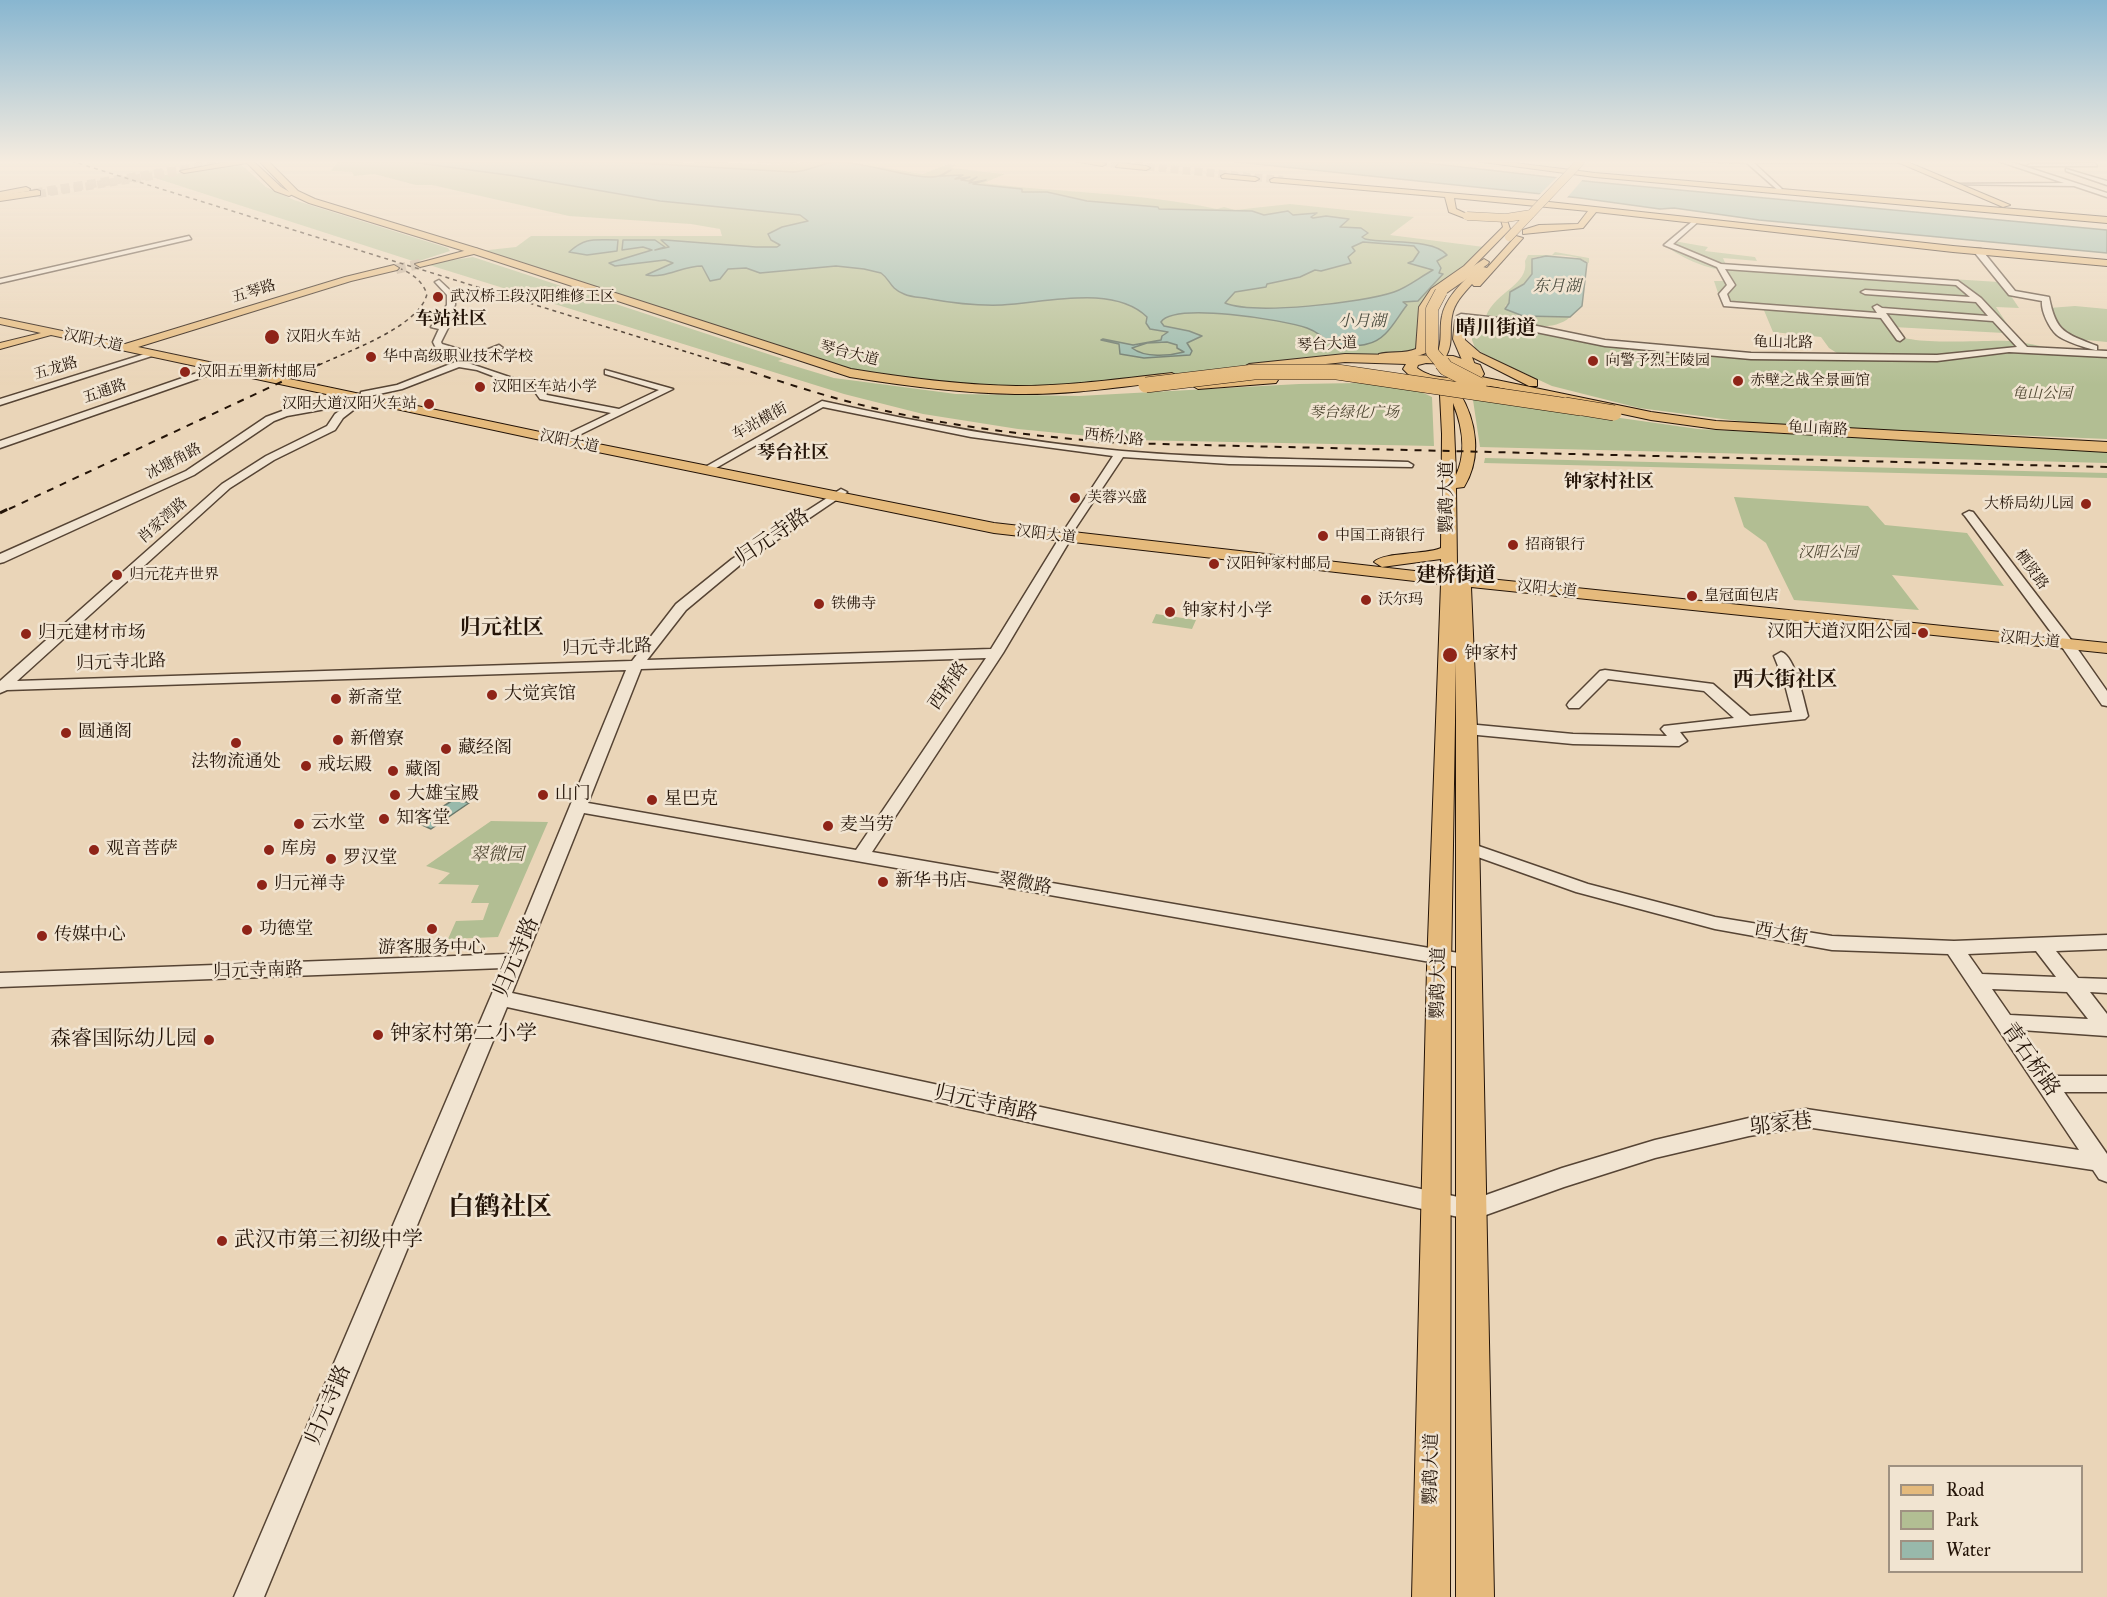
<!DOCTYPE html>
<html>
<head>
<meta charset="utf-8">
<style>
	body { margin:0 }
	#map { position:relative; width:2107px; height:1597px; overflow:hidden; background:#ead5b8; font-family:"IM FELL Great Primer",serif }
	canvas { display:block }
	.legend { position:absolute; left:1888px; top:1465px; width:195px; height:108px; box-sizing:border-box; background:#f1e4d1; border:2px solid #9f9181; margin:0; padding:8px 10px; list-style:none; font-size:18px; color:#241408 }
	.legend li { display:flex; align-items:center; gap:12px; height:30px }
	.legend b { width:30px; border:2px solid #9f9181 }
</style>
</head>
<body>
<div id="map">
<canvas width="2107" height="1597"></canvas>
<ul class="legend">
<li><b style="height:8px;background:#e5ba7c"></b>Road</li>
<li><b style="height:16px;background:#b2be93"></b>Park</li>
<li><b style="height:16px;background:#98b9ab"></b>Water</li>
</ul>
</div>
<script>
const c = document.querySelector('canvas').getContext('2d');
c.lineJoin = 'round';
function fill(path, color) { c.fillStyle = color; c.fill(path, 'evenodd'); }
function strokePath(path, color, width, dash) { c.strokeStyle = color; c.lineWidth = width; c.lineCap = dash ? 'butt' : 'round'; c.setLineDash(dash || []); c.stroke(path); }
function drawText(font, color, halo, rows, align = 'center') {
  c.font = font + ' "IM FELL Great Primer","Noto Serif SC",serif'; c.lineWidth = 5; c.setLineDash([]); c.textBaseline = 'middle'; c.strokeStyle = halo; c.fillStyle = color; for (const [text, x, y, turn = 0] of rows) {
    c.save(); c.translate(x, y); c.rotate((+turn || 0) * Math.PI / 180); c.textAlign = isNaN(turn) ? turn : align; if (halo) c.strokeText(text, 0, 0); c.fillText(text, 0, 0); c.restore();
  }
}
fill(new Path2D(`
	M338,161H648L693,163L697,161L778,165H784L742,161H802L791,164L809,161H842L923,174L948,164L957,165L951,168L1005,174L984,183C1061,193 1138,192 1217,209L1224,207L1235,210L1290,204L1414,217L1390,235L1484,247L1461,270L1449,277L1418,350L1403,354L1347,355L1080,386L1040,388L933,382L853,371L479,251L516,247L531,236H722L720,229L691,224L569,216L432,185H416L374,174L354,176L352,172L331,171Z
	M241,164L266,187L294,200L448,248L450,251L416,262L152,177Z
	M1674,241L1708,247L1705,251L1755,257L1757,261L1723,258L1726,265L1999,282L2003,284L2019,308L1996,307L2009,327L2004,333L1893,327L1890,330C1900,348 1986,339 2009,341C2024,342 2040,346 2055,349L1998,348L1944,355H1840L1829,348L1821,337L1773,332L1763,308L1722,305L1714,281H1723L1717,269C1706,268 1668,253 1665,242Z
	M1555,252L1589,258V263C1575,253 1549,254 1532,258V274L1524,284L1510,292L1509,303L1505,306L1516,314L1523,316L1570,317C1553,334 1507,325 1486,316C1496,291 1529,285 1525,261L1528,255H1552Z
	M473,257L783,359L778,361L834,378L956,394L1079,396L1299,384L1357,383L1415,389L1432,397L1434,446L1130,440L1018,429L923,414L844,394L426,264Z
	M2075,306L2107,309V342L2076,339L2063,334L2049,308Z
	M1477,319L1568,337L1761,358L1904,359L2003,351L2107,356V439L1769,425L1639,408L1552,386L1487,356L1475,348L1472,340V321Z
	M1479,398L1698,429L2107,451V463L1480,447L1473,400Z
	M1485,458L2107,473V478L1484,463Z
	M1734,497L1868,506L1885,525L1967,533L2004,586L1892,575L1919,610L1794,600L1766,543L1744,527Z
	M1156,614L1196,620L1192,629L1152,623Z
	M491,821L548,822L498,937L448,939L456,921L483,920L489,903H471L479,885L438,884L450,873L426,866Z`), '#b2be93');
const water = new Path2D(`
	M404,161H603L794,172C810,171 823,162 839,162C864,162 921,182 939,176C943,175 947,171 951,170L941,176L963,175L955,179L970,177L961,180L969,181L977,177L969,183L986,180L973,184L1022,189V192H1047L1087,201L1158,207L1159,209L1252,211L1264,215L1288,211L1293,215L1317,213L1311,217L1313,218L1326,216L1349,219L1340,227L1361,228L1368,233L1362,237L1365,239C1385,244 1434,238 1447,255L1437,261L1441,268L1439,273L1443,274L1418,301L1403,302L1407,305C1395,320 1387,340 1367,344C1359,347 1345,345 1334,347C1326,339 1318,332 1307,328C1285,320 1174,302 1161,322L1164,326L1189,331L1202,336L1187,343L1192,351L1190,355L1144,358L1120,354L1119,344L1101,340L1103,339L1133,345L1161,340L1162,336L1168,332L1150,329L1146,323L1147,317C1113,284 1045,303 1002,305C974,306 952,303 930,299C921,297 913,298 904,294C889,288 891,280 881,273L864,269L836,266L760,273L746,268L728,269L720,279L710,281L702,266C682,266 665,279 646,275L673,263L665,260L615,266L609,263L652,250L643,247L622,250L623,240H655L665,247L655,250L669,247L661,240H665L756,247H777L780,245L771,240L768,234L782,227L808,221L800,215L660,201L515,176ZM1363,242L1414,246L1419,252L1413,261L1408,263L1433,270C1420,277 1408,287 1394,292C1362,303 1254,315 1225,303L1235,292L1266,287L1267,284L1300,277L1315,270L1321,271L1351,263L1348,257L1355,251L1352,247ZM1167,342L1177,345V348L1184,352C1169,356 1145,358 1132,348L1147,343Z
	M1227,161H1409L1594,182L2107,230V253L1759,220L1674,208L1660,209L1580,198Z
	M618,240L617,251L587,255L569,252C586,237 593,240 618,240Z
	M1546,256L1580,259L1587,263L1582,306L1570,317L1523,316L1505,309L1509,303L1510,292L1524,284L1532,274V259Z
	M456,798L469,803L431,829L418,823Z`);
fill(water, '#98b9ab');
strokePath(water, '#6a776a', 1.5);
fill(new Path2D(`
	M1558,176L1584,178L1565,200L1537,197Z`), '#ead5b8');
strokePath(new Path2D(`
	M1099,162L1283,180
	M38,194L184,171`), '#c2ae95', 8, [8, 4]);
strokePath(new Path2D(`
	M396,269L420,264`), '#c2ae95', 10, [10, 5]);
strokePath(new Path2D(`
	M34,193L235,161`), '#c2ae95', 9, [9, 4.5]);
const minor = new Path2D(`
	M1700,161H1902L1906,163H1754L1782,189L1780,192L1747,163Z
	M1998,161H2008L2107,193V197L2074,186L1952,184L2064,183Z
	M2095,163L2097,166H2027L2030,164Z
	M2066,169L2107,181V185L2066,171Z
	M1694,220L1699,221L1673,244L1721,264L1958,281L1981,298L2027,347L2107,351V357L2009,352L1937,361L1751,359L1605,346L1457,316L1461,314L1498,318L1605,340L1751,353L1937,355L2017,347L1993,321L1886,313L1904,338L1900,341L1897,340L1881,318L1724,306L1719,294L1727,285L1717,267L1664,245ZM1725,269L1956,285L1970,297L1865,290L1861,292L1865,294L1976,302L1988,316L1882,308L1877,305L1873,307L1877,313L1730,302L1727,294L1735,285Z
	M189,236L191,239L0,283V279Z
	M1975,249H1981L2015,291L2049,297C2056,333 2065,333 2097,346V350C2090,350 2062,340 2057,335C2049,328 2041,311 2042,301L2009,295L1975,253Z
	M439,280L455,295V305L442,324L449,326L441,342L442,344L476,354L499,345L503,348L468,363L542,388L547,395L619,409L659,390L605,374V370L673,389L569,440L564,437L565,435L611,413L540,399L535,392L477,370L459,367L402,389L365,397V401L343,418L335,430L274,460L230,488L17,681L632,661L676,604L732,559L841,489L847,492L845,494L740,565L686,610L647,660L991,649L1060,537L1064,534L1063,532L1113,456L971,437L823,407L716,468H708L707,466L822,401C921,423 1021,442 1122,451C1217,459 1313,459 1408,462L1413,465L1412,467L1229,464L1123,457L1071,535L1072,537L1003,653L872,852L1470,955L1477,957L1480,962L1477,967L1470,969L584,813L512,993L1472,1200L1562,1168L1655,1140L1749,1118L1806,1109L2079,1150L1948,954L1832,950L1715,929L1576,892L1461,851L1458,847L1461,843L1467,842L1588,884L1715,917L1832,936L1954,941L2107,935V949L2056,951L2078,978L2107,979V993L2090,992L2107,1014V1036L2021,1030L2053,1076H2107V1092H2064L2107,1154V1182L2099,1179L2093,1170L1806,1127L1749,1136L1655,1158L1564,1187L1472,1220L507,1007L264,1597H234L503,968L0,987V973L509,954L626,670L7,690L0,693V681L222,484L266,456L327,426L335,414L348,405L287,416L274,421L194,475L4,562L0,563V554L186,471L266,417L285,410L361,396V392L397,385L468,357L436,348L433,342L439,329L431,327L447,305V295L435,282ZM986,658L856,850L588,803L641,669ZM2036,951L2056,977L1982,974L1968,954ZM1992,989L2067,992L2088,1019L2010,1015Z
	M151,352L158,354L0,405V399Z
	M220,365L223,366V370L0,448V441Z
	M1969,511L1973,512L2072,641L2107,691V706L2102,705L2062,647L1965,516L1963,514Z
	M1781,652C1795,655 1804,702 1808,716L1805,719L1680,732L1687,741L1679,746L1573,744L1467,734L1459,729L1467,724L1573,734L1667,736L1661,729L1664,726L1734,718L1704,691L1608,679L1579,708H1569L1567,705L1569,702L1600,671L1605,670L1713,684L1750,716L1792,712L1784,681L1774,656Z`);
const major = new Path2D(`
	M231,161H253L281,187L293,194L289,196L275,191L247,163L184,173L180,171Z
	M1074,161H1097L1106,164L1102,166Z
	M1475,161H1499L1595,173L2107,217V223L1595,177Z
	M1895,161H1905L2010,205L2003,207Z
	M1119,163L1146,166L1150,168L1146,170L1116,167Z
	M1225,174L1255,177L1259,179L1255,181L1222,178L1221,176Z
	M1274,178L1540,201L1953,246L2107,260V266L1953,252L1596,212L1583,228L1523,234V230L1539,225L1578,224L1588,211L1454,198L1456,209L1471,216L1467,219L1449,212L1445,197L1271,182L1270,180Z
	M26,187L30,189L29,191L0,196V192Z
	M1501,220H1507L1510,229L1470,270L1439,293L1429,307L1426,353L1409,359L1379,358V354C1392,351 1404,354 1416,349L1419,307L1431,289L1464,266L1503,227Z
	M1516,236L1523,238L1480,286H1474L1472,284C1464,293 1454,303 1452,316C1449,332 1454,344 1445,358L1430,360V356L1437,354C1443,341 1439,329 1442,316C1446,296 1465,280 1479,266L1487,268Z
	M475,248L478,249V253L420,267L415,264Z
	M394,265L399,268L397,270L351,281L138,347L578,440L994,523L1441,574V559L1382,567L1374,562C1383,552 1425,555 1441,548L1442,434L1440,395L1436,388L1421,378L1427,374L1445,383L1451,392H1459C1477,421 1482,458 1464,487L1456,488L1457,564L1468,565L1470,577L2107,643V653L1471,587L1477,729L1494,1597H1456V661L1451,968L1450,1597H1412L1427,968L1441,584L994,533L578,448L51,335L0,349V343L41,333L0,324V318L125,344L345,277ZM1453,403C1462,425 1467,452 1456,475Z
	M1460,317L1465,320V340L1480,353L1537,380V386H1529L1472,357L1475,365L1469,368L1465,367L1453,339L1455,320Z`);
const highway = new Path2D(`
	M259,161H268L298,191L315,199L479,249L851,369C906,378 961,385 1016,386C1068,386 1120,379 1172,373L1179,377L1172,381C1120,387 1068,395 1015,394C960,393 905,386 850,377L471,253L309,203L292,195Z
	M37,190L40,191V195L0,201V195Z
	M1484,259L1489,262L1488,264L1445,294H1437V290Z
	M1345,354L1453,356L1480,365L1484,374L1482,377L1651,412L1716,421L2107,442V452L1716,429L1651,420L1496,387L1466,383L1452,385L1433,384L1411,377L1403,369L1406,364L1345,362L1249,372L1242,368L1249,364ZM1426,363L1451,364L1470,372C1454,381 1432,379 1417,368L1418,365Z
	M1271,376L1276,377L1278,380L1276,383L1198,389L1191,385L1198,381Z`);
strokePath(minor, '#564434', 3);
strokePath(major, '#241408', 2);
strokePath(highway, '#241408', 2);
fill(minor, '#f1e4d1');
fill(major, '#e5ba7c');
fill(highway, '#e5ba7c');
strokePath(new Path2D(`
	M71,161L729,365
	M319,365C348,351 419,327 427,294C422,281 413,274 401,269`), '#241408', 1.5, [4, 4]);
strokePath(new Path2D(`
	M724,363C764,376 805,390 846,401C935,425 1028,436 1120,443L2107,467
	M9,509L322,363`), '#241408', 2, [7, 7]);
strokePath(new Path2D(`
	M0,513L12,507`), '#241408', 3, [8, 8]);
const majorBridge = new Path2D(`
	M1467,216L1506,218L1531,214
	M1509,237L1581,161`);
const highwayBridgeFar1 = new Path2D(`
	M1441,292L1432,309V352L1443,365`);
const highwayBridge = new Path2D(`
	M1442,363L1446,368L1479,385
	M1146,385L1254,372H1337L1581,408
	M1565,405L1614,413`);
strokePath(majorBridge, '#241408', 9, []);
strokePath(highwayBridgeFar1, '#241408', 13, []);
strokePath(highwayBridge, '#241408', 16, []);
strokePath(majorBridge, '#e5ba7c', 8);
strokePath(highwayBridgeFar1, '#e5ba7c', 12);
strokePath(highwayBridge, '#e5ba7c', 15);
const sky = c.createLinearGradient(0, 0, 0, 385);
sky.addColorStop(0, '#88b6d0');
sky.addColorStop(0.42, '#f6ecdf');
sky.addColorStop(1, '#f6ecdf00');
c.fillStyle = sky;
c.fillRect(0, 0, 2107, 385);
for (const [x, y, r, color] of [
	[438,297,6,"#8f2418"],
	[272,337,8,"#8f2418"],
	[371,357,6,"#8f2418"],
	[1593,361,6,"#8f2418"],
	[185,372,6,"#8f2418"],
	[1738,381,6,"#8f2418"],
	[480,387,6,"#8f2418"],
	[429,404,6,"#8f2418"],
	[1075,498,6,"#8f2418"],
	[2086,504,6,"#8f2418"],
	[1323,536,6,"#8f2418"],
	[1513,545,6,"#8f2418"],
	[1214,564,6,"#8f2418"],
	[117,575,6,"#8f2418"],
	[1692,596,6,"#8f2418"],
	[1366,600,6,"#8f2418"],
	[819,604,6,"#8f2418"],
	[1170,612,6,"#8f2418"],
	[1923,633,6,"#8f2418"],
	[26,634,6,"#8f2418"],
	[1450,655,8,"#8f2418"],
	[492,695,6,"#8f2418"],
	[336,699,6,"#8f2418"],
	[66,733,6,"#8f2418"],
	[338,740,6,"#8f2418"],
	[236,743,6,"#8f2418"],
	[446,749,6,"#8f2418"],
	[306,766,6,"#8f2418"],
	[393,771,6,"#8f2418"],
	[395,795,6,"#8f2418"],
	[543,795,6,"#8f2418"],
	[652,800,6,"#8f2418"],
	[384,819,6,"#8f2418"],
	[299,824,6,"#8f2418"],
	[828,826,6,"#8f2418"],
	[94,850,6,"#8f2418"],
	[269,850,6,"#8f2418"],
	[331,859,6,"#8f2418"],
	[883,882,6,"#8f2418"],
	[262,885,6,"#8f2418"],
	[432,929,6,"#8f2418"],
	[247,930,6,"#8f2418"],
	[42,936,6,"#8f2418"],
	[378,1035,6,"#8f2418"],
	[209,1040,6,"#8f2418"],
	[222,1241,6,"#8f2418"]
]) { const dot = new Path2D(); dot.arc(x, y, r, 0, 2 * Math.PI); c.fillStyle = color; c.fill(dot); strokePath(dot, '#f1e4d1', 2); }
drawText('15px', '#241408', '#f1e4d1', [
	["五琴路",254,292,-17],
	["汉阳大道",93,341,12],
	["龟山北路",1783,343,1],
	["琴台大道",1327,345,-3],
	["琴台大道",849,354,14],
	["五龙路",56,369,-17],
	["五通路",105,392,-19],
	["车站横街",760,422,-29],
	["龟山南路",1818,429,3],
	["西桥小路",1114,438,6],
	["汉阳大道",569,442,12],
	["冰塘角路",174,462,-28],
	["肖家湾路",163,521,-42],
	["汉阳大道",1046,535,7],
	["栖贤路",2031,570,54],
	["汉阳大道",1547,589,6],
	["汉阳大道",2030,640,6]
]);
drawText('15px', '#241408', '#f1e4d1', [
	["武汉桥工段汉阳维修工区",450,297],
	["汉阳火车站",286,337],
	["华中高级职业技术学校",383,357],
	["向警予烈士陵园",1605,361],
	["汉阳五里新村邮局",197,372],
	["赤壁之战全景画馆",1750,381],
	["汉阳区车站小学",492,387],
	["汉阳大道汉阳火车站",417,404,"right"],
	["芙蓉兴盛",1087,498],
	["大桥局幼儿园",2074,504,"right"],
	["中国工商银行",1335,536],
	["招商银行",1525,545],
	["汉阳钟家村邮局",1226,564],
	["归元花卉世界",129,575],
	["皇冠面包店",1704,596],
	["沃尔玛",1378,600],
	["铁佛寺",831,604]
], 'left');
drawText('italic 15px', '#4f4732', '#f1e4d1', [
	["龟山公园",2042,394],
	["琴台绿化广场",1354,413],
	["汉阳公园",1828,553]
]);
drawText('italic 16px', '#4d4e41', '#f1e4d1', [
	["东月湖",1557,287],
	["小月湖",1362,322]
]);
drawText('bold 18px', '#241408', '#f1e4d1', [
	["车站社区",451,320],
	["琴台社区",793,454],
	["钟家村社区",1609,483]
]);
drawText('18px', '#241408', '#f1e4d1', [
	["鹦鹉大道",1448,497,-90],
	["归元寺北路",607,648,-2],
	["归元寺北路",121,663,-2],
	["西桥路",949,686,-55],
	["翠微路",1025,884,10],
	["西大街",1781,934,10],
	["归元寺南路",258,971,-2],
	["鹦鹉大道",1439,983,-89],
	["鹦鹉大道",1432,1469,-89]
]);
drawText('18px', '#241408', '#f1e4d1', [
	["钟家村小学",1182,612],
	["汉阳大道汉阳公园",1911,633,"right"],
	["归元建材市场",38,634],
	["钟家村",1464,655],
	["大觉宾馆",504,695],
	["新斋堂",348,699],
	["圆通阁",78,733],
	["新僧寮",350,740],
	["藏经阁",458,749],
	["法物流通处",236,763,"center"],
	["戒坛殿",318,766],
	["藏阁",405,771],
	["大雄宝殿",407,795],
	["山门",555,795],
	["星巴克",664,800],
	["知客堂",396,819],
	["云水堂",311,824],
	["麦当劳",840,826],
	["观音菩萨",106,850],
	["库房",281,850],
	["罗汉堂",343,859],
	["新华书店",895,882],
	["归元禅寺",274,885],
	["功德堂",259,930],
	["传媒中心",54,936],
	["游客服务中心",432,949,"center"]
], 'left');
drawText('italic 18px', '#4f4732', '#f1e4d1', [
	["翠微园",497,856]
]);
drawText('bold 20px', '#241408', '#f1e4d1', [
	["晴川街道",1496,329],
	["建桥街道",1456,576]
]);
drawText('21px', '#241408', '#f1e4d1', [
	["归元寺路",773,538,-34],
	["归元寺路",517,957,-67],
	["青石桥路",2030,1060,55],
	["归元寺南路",986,1104,12],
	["邬家巷",1781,1125,-6],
	["归元寺路",329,1405,-67]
]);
drawText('bold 21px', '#241408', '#f1e4d1', [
	["归元社区",502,629],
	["西大街社区",1785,681]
]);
drawText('21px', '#241408', '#f1e4d1', [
	["钟家村第二小学",390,1035],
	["森睿国际幼儿园",197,1040,"right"],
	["武汉市第三初级中学",234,1241]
], 'left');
drawText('bold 26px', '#241408', '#f1e4d1', [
	["白鹤社区",500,1209]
]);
</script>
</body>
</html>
